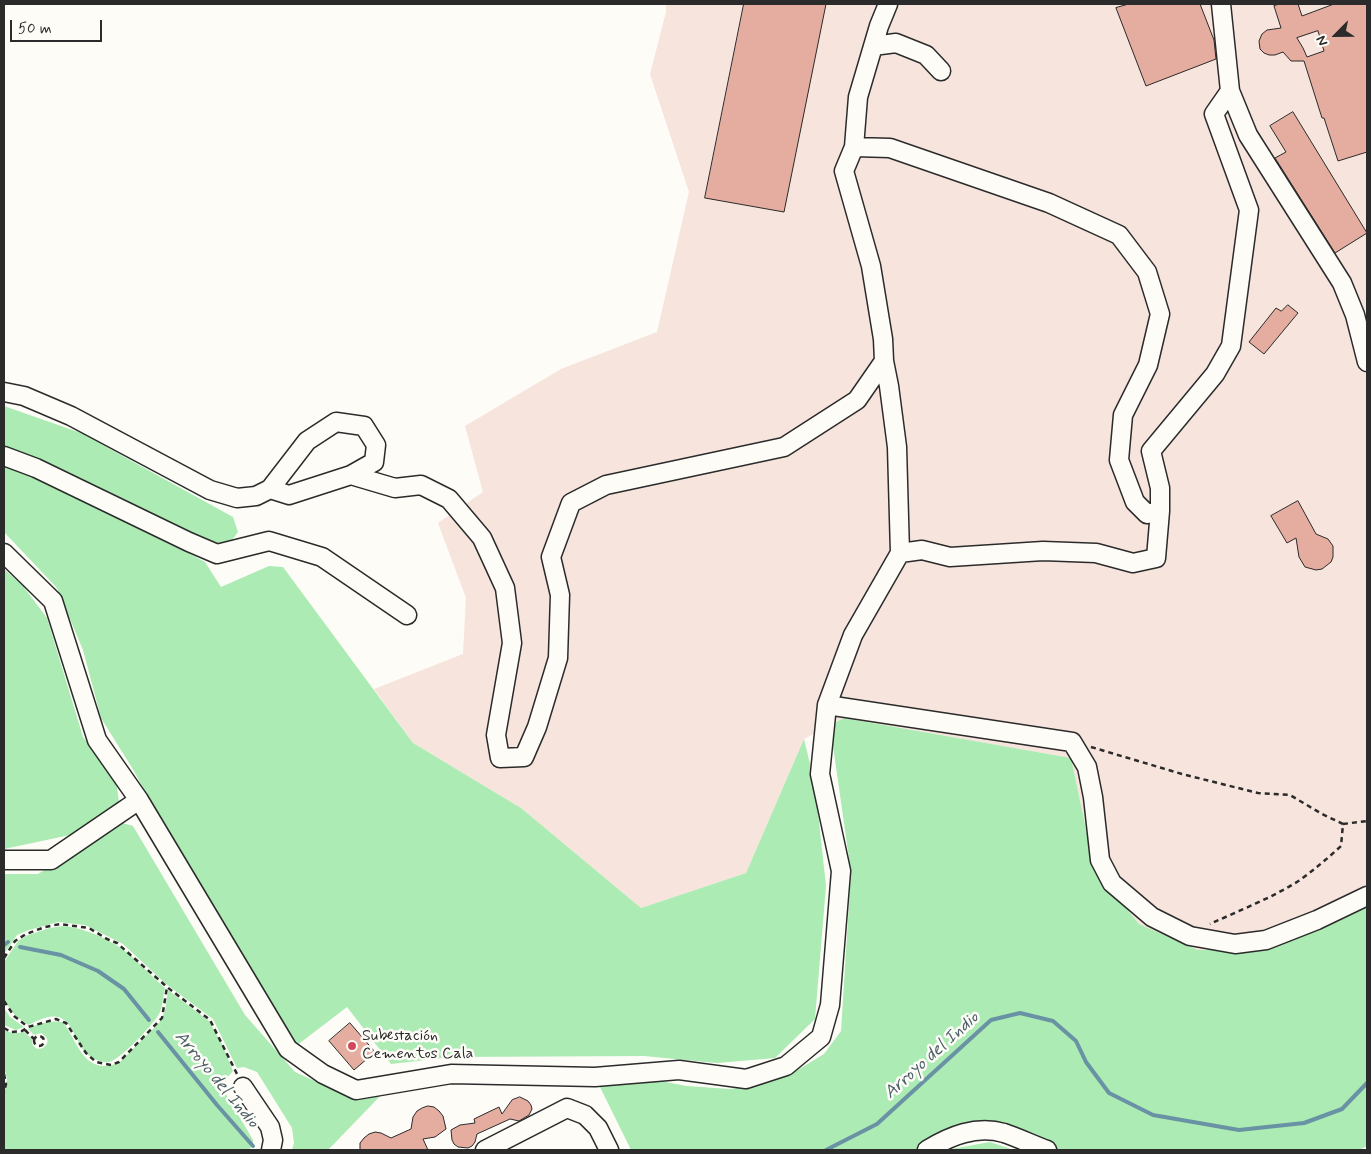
<!DOCTYPE html>
<html>
<head>
<meta charset="utf-8">
<style>
	body { margin:0 }
	#map { position:relative; width:1371px; height:1154px; overflow:hidden; background:#fdfcf7; font-family:Mynerve,sans-serif }
	canvas { display:block }
	.frame { position:absolute; inset:0; border:5px solid #2b2b2b; pointer-events:none }
	.north { position:absolute; left:1311px; top:10px; width:50px; height:50px; -webkit-text-stroke:4px #fdfcf7; paint-order:stroke; rotate:247deg; font-size:14px; font-weight:700; line-height:20px; text-align:center; color:#2b2b2b }
	.north::after { content:''; display:block; margin:auto; width:18px; height:22px; background:#2b2b2b; clip-path:polygon(50% 0,100% 100%,50% 72%,0 100%) }
	.scale { position:absolute; left:10px; top:20px; width:92px; height:22px; box-sizing:border-box; border:2px solid #2b2b2b; border-top:0; padding-left:6px; font-size:15px; line-height:18px; white-space:nowrap; color:#2b2b2b; -webkit-text-stroke:4px #fdfcf7; paint-order:stroke }
</style>
</head>
<body>
<div id="map">
<canvas width="1371" height="1154"></canvas>
<div class="frame"></div>
<div class="north">N</div>
<div class="scale">50 m</div>
</div>
<script>
const c = document.querySelector('canvas').getContext('2d');
c.lineJoin = 'round';
function fill(path, color) { c.fillStyle = color; c.fill(path, 'evenodd'); }
function strokePath(path, color, width, dash) { c.strokeStyle = color; c.lineWidth = width; c.lineCap = dash ? 'butt' : 'round'; c.setLineDash(dash || []); c.stroke(path); }
function drawText(font, color, halo, rows, align = 'center') {
  c.font = font + ' Mynerve,sans-serif'; c.lineWidth = 5; c.setLineDash([]); c.textBaseline = 'middle'; c.strokeStyle = halo; c.fillStyle = color; for (const [text, x, y, turn = 0] of rows) {
    c.save(); c.translate(x, y); c.rotate((+turn || 0) * Math.PI / 180); c.textAlign = isNaN(turn) ? turn : align; if (halo) c.strokeText(text, 0, 0); c.fillText(text, 0, 0); c.restore();
  }
}
fill(new Path2D(`
	M666,4H1367V903L1268,949L1198,950L1139,924L1095,871L1071,758L844,718L804,739L746,873L641,908L521,808L413,743L374,689L463,654L466,598L438,523L483,492L465,426L561,369L657,332L689,192L650,74L666,12Z`), '#f6e4dd');
fill(new Path2D(`
	M4,406L81,433L233,517L238,532L229,544L210,545L4,448Z
	M4,464L124,519L205,562L221,587L269,566L283,567L413,743L521,808L641,908L746,873L804,739L815,785L826,886L815,1019L775,1058L717,1063L644,1056L452,1057L391,1064L347,1007L296,1046L161,821L134,771L101,718L83,650L57,588L4,532Z
	M4,569L23,586L47,618L83,737L116,780L119,802L70,835L4,849Z
	M844,718L1071,758L1095,871L1139,924L1198,950L1268,949L1367,903V1146L1359,1150H1057L1002,1129L948,1130L916,1150H631L598,1083L649,1079L687,1086L730,1089L757,1085L796,1071L824,1054L841,1031L851,872L830,725Z
	M119,822L133,826L245,1015L295,1072L339,1092L385,1091L328,1150H292L294,1143L292,1128L257,1072L244,1067L237,1068L213,1019L166,984L123,944L85,925L58,922L29,930L17,935L4,954V874H38Z
	M63,926C84,928 104,937 121,948C135,958 151,976 165,988C163,996 163,1007 159,1014C153,1025 120,1060 109,1062C102,1063 93,1059 88,1055C76,1045 75,1025 61,1018C50,1013 37,1021 28,1025L15,1015L4,1001V962L18,941L28,935L50,928Z
	M168,990L209,1021L223,1046L233,1071L226,1079L225,1092L253,1140V1145L249,1150H4V1094L7,1079L4,1067V1030C11,1033 17,1034 24,1032L32,1039C31,1059 60,1044 41,1033L34,1035L28,1029C38,1023 51,1020 63,1022C79,1044 84,1076 119,1063L159,1023L165,1011Z
	M4,1008L10,1017L24,1027L16,1030L4,1025Z
	M990,1142L1014,1150H946Z`), '#acebb3');
strokePath(new Path2D(`
	M4,945L8,942
	M20,947L61,955L98,971L124,989L149,1020
	M158,1032L217,1105L253,1146
	M826,1150L877,1124L991,1020L1020,1013L1053,1021L1076,1041L1086,1062L1109,1093L1153,1115L1239,1130L1304,1123L1342,1109L1367,1083`), '#6992a4', 4);
const building = new Path2D(`
	M744,4H826L784,212L705,198Z
	M1129,4H1200L1214,40L1216,59L1146,86L1116,8Z
	M1280,4H1298L1302,16L1334,4H1367V152L1338,161L1324,118H1322L1304,61H1291L1283,52L1275,55H1269L1264,53L1260,49L1259,41L1262,34L1267,30L1281,28L1274,6ZM1318,31L1324,51L1307,57L1303,48L1297,38Z
	M1293,112L1367,233L1335,253L1275,158L1286,152L1270,126Z
	M1288,305L1298,313L1264,354L1249,342L1276,308L1281,311Z
	M1298,501L1316,534L1328,539L1333,546V557L1331,562L1322,569L1316,570L1305,567L1299,557L1296,538L1287,543L1271,516Z
	M350,1023L375,1052L354,1070L329,1041Z
	M520,1097L528,1101L531,1105L532,1109L529,1115L519,1121L510,1119L477,1134L475,1142L472,1146L468,1148L458,1147L454,1144L452,1140L451,1130L460,1125L475,1123L474,1119L499,1107L502,1114L512,1100Z
	M428,1106L434,1107L439,1111L443,1116L446,1129L435,1137L423,1139L428,1150H360V1143L364,1138L369,1134L375,1132L381,1133L391,1138L411,1129L413,1117L417,1111L422,1108Z`);
fill(building, '#e5aca0');
strokePath(building, '#2b2b2b', 1);
const minor = new Path2D(`
	M1221,4L1230,91L1248,135L1342,283L1355,315L1367,362
	M873,46L896,43L926,55L941,71
	M854,147L858,97L879,26L888,4
	M884,361L889,386L897,447L900,553
	M4,392L24,396L71,416L210,490L237,498L256,496L270,489L307,441L336,422L364,426L376,445L374,462L351,475L289,495L270,489
	M4,456L36,468L189,542L217,554L269,541L322,557L407,615
	M351,475L395,488L421,485L449,499L482,538L505,588L512,643L496,735L500,758L524,757L537,727L558,658L560,595L551,557L571,503L606,485L784,447L857,400L884,361L883,339L871,266L844,171L854,147L890,148L1049,203L1119,235L1147,272L1160,314L1148,365L1123,415L1119,460L1135,502L1147,514L1160,511V488L1151,451L1215,374L1231,346L1249,210L1214,114L1230,91
	M4,553L53,601L97,740L139,800L288,1049L323,1074L356,1090L451,1074L595,1077L679,1070L746,1079L786,1066L821,1037L830,1005L841,871L820,774L827,705L853,635L900,553L922,550L950,557L1043,551L1096,553L1133,563L1156,558L1160,511
	M827,705L1072,742L1087,767L1093,797L1100,860L1112,883L1152,917L1190,936L1235,944L1266,940L1317,920L1367,896
	M4,860H51L139,800
	M243,1087L270,1127L273,1140L271,1150
	M485,1150L567,1108L585,1115L598,1128L609,1150
	M927,1150C950,1136 976,1125 1004,1133C1019,1138 1033,1145 1047,1150`);
strokePath(minor, '#2b2b2b', 21);
strokePath(new Path2D(`
	M1091,747L1182,774L1258,793L1290,795L1322,814L1343,824L1341,846C1328,858 1315,869 1300,880C1274,897 1238,911 1210,924
	M1343,824L1367,821
	M4,958L15,941L26,934L45,927L60,924L89,928L107,939L117,943L167,987L210,1020L238,1076
	M4,1001L14,1016L28,1027
	M4,1028L11,1032L22,1031L28,1027L56,1019L66,1023L86,1053L96,1062L111,1065L119,1062L162,1018L167,987
	M25,1030L34,1039
	M34 1041a5 5 0 1 1 10 0a5 5 0 1 1-10 0Z
	M4,1074L6,1084L4,1092`), '#2b2b2b', 2.5, [5, 4]);
strokePath(minor, '#fdfcf7', 18);
for (const [x, y, r, color] of [
	[352,1046,5,"#d1495b"]
]) { const dot = new Path2D(); dot.arc(x, y, r, 0, 2 * Math.PI); c.fillStyle = color; c.fill(dot); strokePath(dot, '#fdfcf7', 2); }
drawText('16px', '#2b2b2b', '#fdfcf7', [
	["Subestación",362,1037],
	["Cementos Cala",362,1055]
], 'left');
drawText('italic 18px', '#4a5e67', '#fdfcf7', [
	["Arroyo del Indio",932,1056,-42],
	["Arroyo del Indio",216,1080,50]
]);
</script>
</body>
</html>
